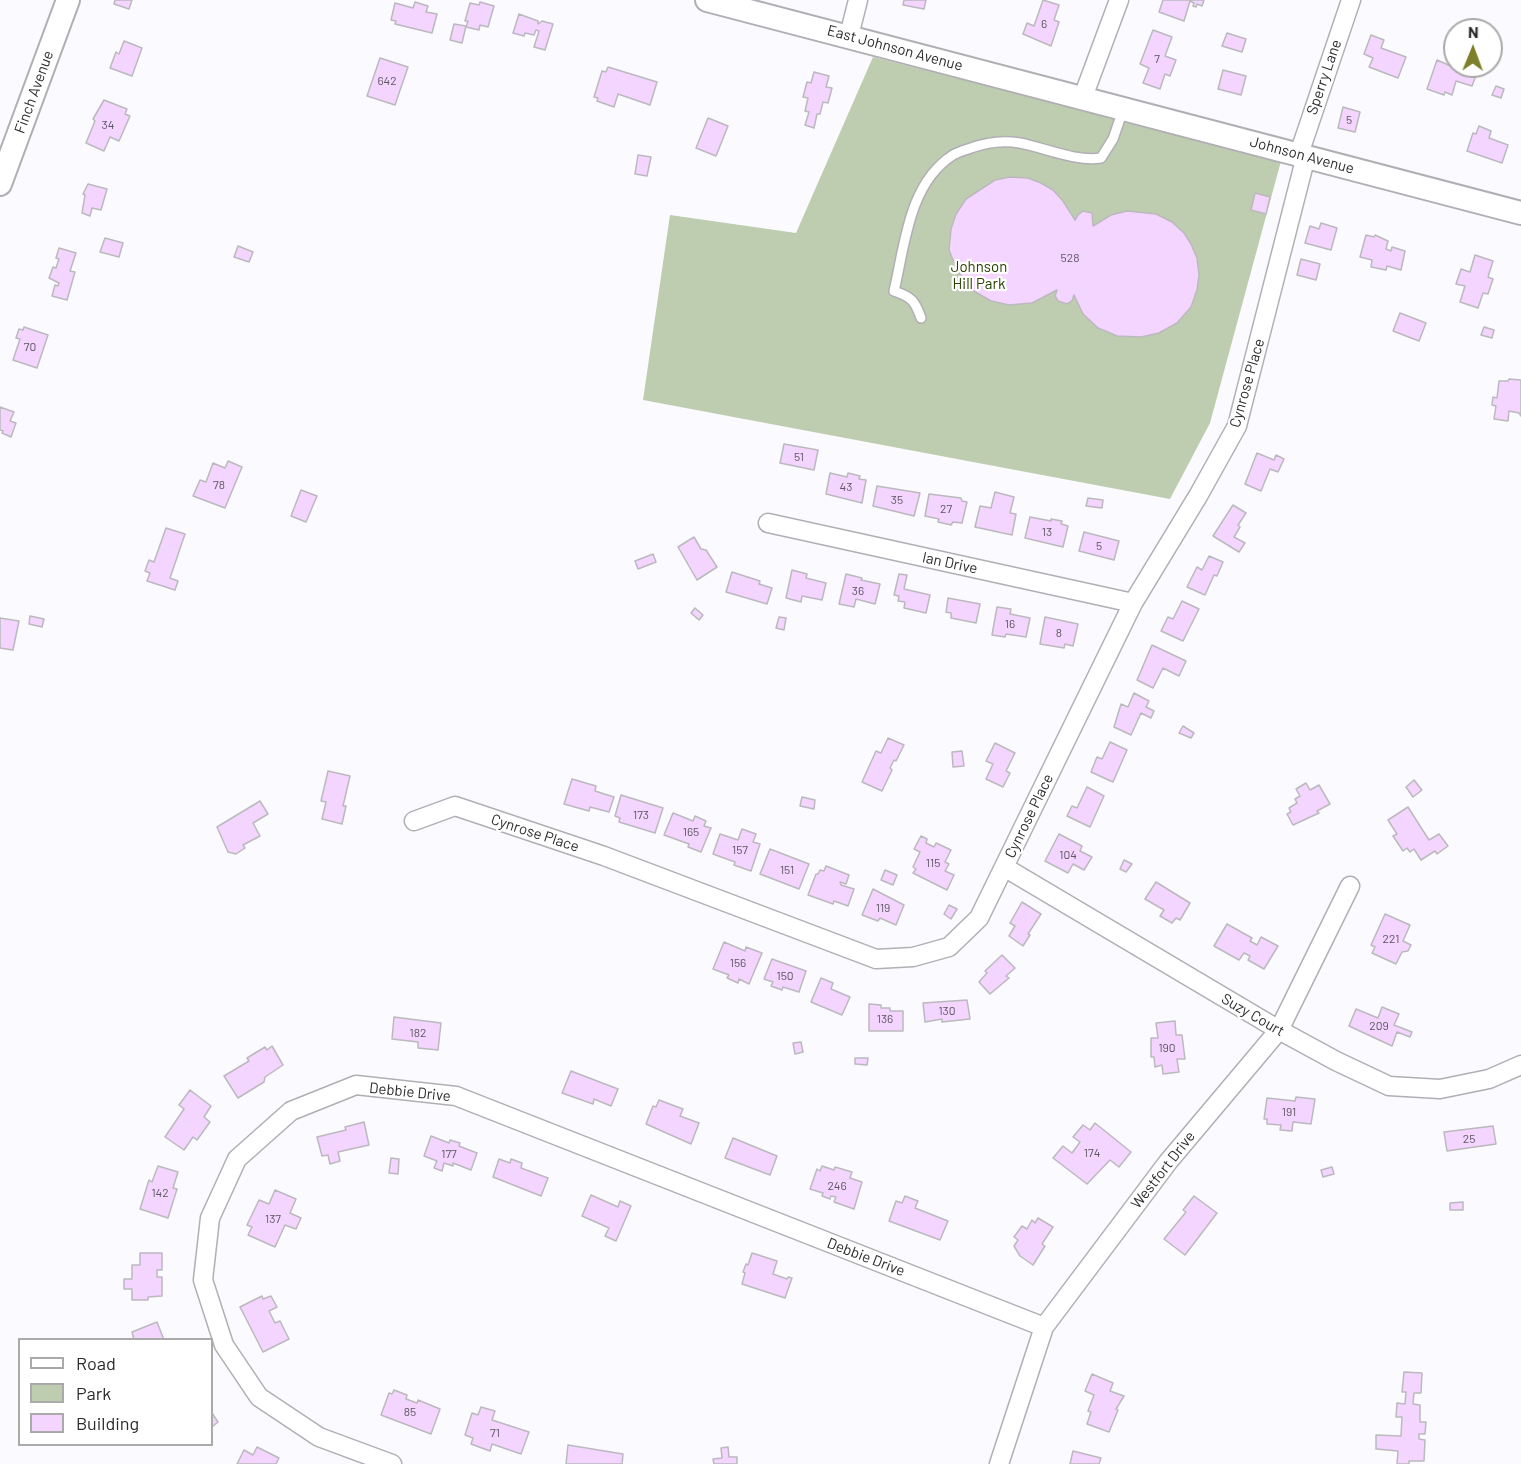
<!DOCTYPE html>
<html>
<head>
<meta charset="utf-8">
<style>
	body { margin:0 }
	#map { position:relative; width:1521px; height:1464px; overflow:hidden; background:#fbfafe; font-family:Barlow,sans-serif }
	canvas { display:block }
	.legend { position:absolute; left:18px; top:1338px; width:195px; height:108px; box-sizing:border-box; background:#fff; border:2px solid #abaaab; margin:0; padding:8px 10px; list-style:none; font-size:18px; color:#2c2b2d }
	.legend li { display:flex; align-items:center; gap:12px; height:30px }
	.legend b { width:30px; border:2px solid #abaaab }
	.north { position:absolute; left:1443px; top:18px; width:60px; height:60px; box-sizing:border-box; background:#fff; border:2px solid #abaaab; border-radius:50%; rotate:1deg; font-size:16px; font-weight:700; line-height:24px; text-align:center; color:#2c2b2d }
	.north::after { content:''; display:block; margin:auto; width:21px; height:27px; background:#7c802a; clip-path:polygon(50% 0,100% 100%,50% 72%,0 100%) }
</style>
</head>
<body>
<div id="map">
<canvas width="1521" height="1464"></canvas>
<ul class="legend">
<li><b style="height:8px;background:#fff"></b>Road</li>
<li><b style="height:16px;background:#becdb0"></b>Park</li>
<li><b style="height:16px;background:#f3d5ff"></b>Building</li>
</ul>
<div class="north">N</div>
</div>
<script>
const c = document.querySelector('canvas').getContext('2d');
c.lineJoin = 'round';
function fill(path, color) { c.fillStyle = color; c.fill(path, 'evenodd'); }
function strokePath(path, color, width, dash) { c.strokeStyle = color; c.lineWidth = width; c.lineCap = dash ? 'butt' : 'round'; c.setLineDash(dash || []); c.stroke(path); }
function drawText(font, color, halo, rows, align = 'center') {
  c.font = font + ' Barlow,sans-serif'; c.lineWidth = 4.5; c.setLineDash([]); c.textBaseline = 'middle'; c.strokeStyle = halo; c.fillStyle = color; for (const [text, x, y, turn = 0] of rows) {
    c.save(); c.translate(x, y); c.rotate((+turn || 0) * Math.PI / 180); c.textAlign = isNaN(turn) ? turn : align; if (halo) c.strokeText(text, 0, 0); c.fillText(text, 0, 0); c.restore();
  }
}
fill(new Path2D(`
	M873,57L1281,161L1210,423L1170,499L643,400L670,215L796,233Z`), '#becdb0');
const building = new Path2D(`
	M115,0H132L129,9L114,4Z
	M904,0H926L924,9L903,5Z
	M1043,0L1059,5L1054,20L1059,22L1051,46L1023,34L1027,23L1034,26Z
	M1163,0H1204L1202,6L1197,4L1196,7L1193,6L1194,3L1190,1L1184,21L1159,12Z
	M415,2L428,6L426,12L437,14L432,33L395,24L396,21L391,20L395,3L413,8Z
	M480,2L494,6L488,27L480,25L479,30L466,27L468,21H465L470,3L479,5Z
	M519,14L538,21V24L542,21L553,24L545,50L534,47L539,31L536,30L534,35L525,33L524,36L513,33Z
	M454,24L466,26L462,43L450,40Z
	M1153,30L1172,37L1165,56L1176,60L1170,76L1165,74L1160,89L1143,83L1149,68L1140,64Z
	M1227,33L1246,39L1242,52L1222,46Z
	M1371,35L1384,40L1381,48L1406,57L1398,78L1369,67L1373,58L1364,54Z
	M124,41L142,48L132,76L110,68L116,52L119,54Z
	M380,58L408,67L395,105L367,96Z
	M1437,60L1460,70L1461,66H1467L1478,70L1472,86L1456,81L1452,95L1445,92L1444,95L1427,89Z
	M608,67L657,82L650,105L618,94L614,107L597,101L598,98L594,97L602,71L606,72Z
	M1223,70L1246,76L1241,95L1218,89Z
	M814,72L829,76L826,87L832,88L828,103L823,102L820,114H817L814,128L805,125L809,112L805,111L808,98L803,97L807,82L811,83Z
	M1496,86L1504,89L1501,98L1492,95Z
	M104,100L127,109L125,114L130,116L119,141L110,137L104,151L86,143L95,121L93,119Z
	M1343,107L1360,112L1355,132L1338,128Z
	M708,118L728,126L716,156L696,148Z
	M1479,126L1491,131L1489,138L1508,145L1502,163L1467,151L1473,133L1476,134Z
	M638,155L651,157L647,176L635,174Z
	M1010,177L1028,178L1041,183L1053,190L1063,201L1075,220L1078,215L1083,211L1092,213L1093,226L1111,215L1127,211L1156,214L1172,222L1184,233L1191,244L1197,258L1199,275L1197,290L1191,307L1177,323L1159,333L1141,337L1117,336L1098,328L1083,314L1074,295L1072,301L1067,304L1058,301L1055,296L1057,290L1032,303L1009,305L991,301L972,290L957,270L949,250L951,229L956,214L966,199L995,180Z
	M88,184L107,189L101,210L92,208L90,216L82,213L85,195L83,194Z
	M1255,193L1270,197L1266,214L1251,210Z
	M1321,223L1337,228L1331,250L1305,243L1310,226L1319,229Z
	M1366,235L1374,237L1375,235L1388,241L1386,249L1391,251L1392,247L1405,251L1401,270L1387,266L1386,270L1371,267L1372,260L1360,257Z
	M105,238L123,243L119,257L100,252Z
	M238,246L253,252L249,262L234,257Z
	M59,248L76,253L70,271L75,272L67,300L52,296L55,285L58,286L59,283L49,278L53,267L56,268L59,259L56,258Z
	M1475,255L1493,261L1488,277L1493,279L1488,294L1483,293L1478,308L1460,302L1465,286L1456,284L1461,269L1470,272Z
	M1301,259L1320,264L1316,280L1297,275Z
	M1400,313L1426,323L1419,341L1393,331Z
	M24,327L48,335L37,368L13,360L20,339L16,338L19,329L23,330Z
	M1484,327L1494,330L1492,338L1481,335Z
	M1509,379L1521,380V416L1519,413L1509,411L1508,421L1494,419L1496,406L1492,405L1493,397L1497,398L1499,381H1508Z
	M0,407L14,412L10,421L16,423L11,437L2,433L3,431L0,430Z
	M784,444L818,450L814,470L780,463Z
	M1257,453L1274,460L1276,455L1284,459L1278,472L1270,469L1261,491L1245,484Z
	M228,461L242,467L225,508L193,496L200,480L206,482L213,463L225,468Z
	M830,473L847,477L848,473L860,476L859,479L866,480L862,503L826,494Z
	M877,486L920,493L914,516L873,506Z
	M301,490L317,496L306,522L291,516Z
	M995,492L1014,497L1010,513L1016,514L1012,535L975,527L980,506L991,508Z
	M929,494L961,498L962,501L967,502L962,523L953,522L951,525L938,522L939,519L925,516Z
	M1088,498L1103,500L1102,508L1086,506Z
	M1233,505L1246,513L1238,525L1240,527L1234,537L1245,543L1239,552L1213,536Z
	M1030,517L1051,521V519L1062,521L1061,524L1068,526L1063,547L1025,538Z
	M166,528L185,534L170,578L178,581L175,590L147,581L150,573L145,571L149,560L154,562Z
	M1084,532L1119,541L1114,560L1079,551Z
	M694,537L701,549L706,550L717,567L697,580L678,547Z
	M653,554L656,562L638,569L635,561Z
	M1209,556L1223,562L1217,576L1214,575L1205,595L1187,587L1197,567L1202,570Z
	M792,570L807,574L806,578L826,583L822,600L802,596L801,602L786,598Z
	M732,572L760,581L759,584L772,588L767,604L726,592Z
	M846,574L862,578L861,580L880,584L875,604L856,599L854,607L839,604Z
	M899,574L907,575L904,589L930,595L926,613L904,608L905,602L898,601L899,596L894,595Z
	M948,598L980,604L976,623L951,618V613L946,612Z
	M1182,601L1199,609L1183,641L1161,631L1168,617L1173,619Z
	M997,607L1011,609L1010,614L1030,618L1026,637L1006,634L1005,637L992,635Z
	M695,608L703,615L699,620L691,613Z
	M30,616L44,619L42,627L29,624Z
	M779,617L786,618L784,630L776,628Z
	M1045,617L1078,624L1073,646L1065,644L1064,648L1040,644Z
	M0,618L19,621L13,650L0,648Z
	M1152,645L1186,661L1179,676L1163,668L1153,688L1137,680Z
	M1134,693L1149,701L1146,707L1154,711L1151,718L1141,713L1131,735L1114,727L1121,704L1128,707Z
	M1183,726L1194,733L1191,738L1179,733Z
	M888,738L904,745L896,761L894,760L890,768L892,770L882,791L862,782L876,751L881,753Z
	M1110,742L1127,750L1113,782L1091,772L1097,757L1102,759Z
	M995,743L1015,753L1006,771L1010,773L1003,787L986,779L993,764L986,761Z
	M962,751L964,766L953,767L952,752Z
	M328,771L350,776L343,806H346L342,824L322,819L326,802L321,801Z
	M572,779L596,786L595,791L614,797L609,812L590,807L589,811L564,804Z
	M1414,780L1422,790L1413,797L1406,787Z
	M1306,783L1310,790L1319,785L1330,804L1317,811L1319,813L1293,825L1287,814L1291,812L1289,808L1297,803L1295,799L1300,796L1296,789Z
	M1087,787L1104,796L1090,827L1067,816L1072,806L1077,808Z
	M621,795L663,808L655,833L619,822L620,818L615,816Z
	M802,797L815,800L814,809L800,806Z
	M260,801L268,814L253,823L260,836L243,845L245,848L236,854L228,852L217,827Z
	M1408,807L1429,840L1439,834L1448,846L1437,854L1435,851L1421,860L1414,849L1410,852L1407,848L1403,851L1393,836L1397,834L1388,820Z
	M673,813L693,821L695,816L706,821L704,826L711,828L701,852L688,847L689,844L664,835Z
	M742,829L756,834L753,842L760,844L751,871L734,865L735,862L713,854L720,834L738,840Z
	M1059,834L1082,846L1080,851L1092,857L1084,870L1073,864L1068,873L1045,861Z
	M921,836L927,839L926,843L934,847L936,843L951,850L945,862L949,864L945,871L954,875L947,890L913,873L916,869L913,867L920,852L914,849Z
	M770,849L809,864L799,889L760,874Z
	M1124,860L1132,864L1126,872L1120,869Z
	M826,866L849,875L846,884L840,882L841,885L854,889L848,906L834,901L833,904L808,895L816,874H818L820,870L824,871Z
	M885,870L897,875L893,885L881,880Z
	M1156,882L1190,903L1180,920L1176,918L1172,923L1160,916L1164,910L1145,899Z
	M873,889L904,905L896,925L880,918L878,921L862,915Z
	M1022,902L1041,914L1028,934L1030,935L1023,946L1009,936L1015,926L1010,923Z
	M949,905L957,909L951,919L944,914Z
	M1385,914L1410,925L1403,941L1411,945L1408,951L1402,952L1396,964L1372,953L1375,947L1371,945Z
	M1227,924L1252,938L1250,941L1257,945L1261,937L1278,946L1264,969L1248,960L1250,956L1244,953L1239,960L1214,946Z
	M724,942L745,951L746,947L762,953L749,984L739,979L738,983L727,978L729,975L713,969Z
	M1002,955L1015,968L1006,976L1009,978L990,994L979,982L987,973L985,971Z
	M772,959L806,971L799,992L783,987L782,990L771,986L773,982L764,979Z
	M821,978L833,983L831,989L850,997L842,1015L811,1002Z
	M967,1000L970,1019L942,1022V1019L925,1022L923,1003Z
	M869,1004L881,1005V1008H890V1011H903V1031H869Z
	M1382,1007L1399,1014L1394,1025L1412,1032L1410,1037L1397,1032L1392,1046L1349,1026L1356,1009L1378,1018Z
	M394,1017L441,1023L438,1050L418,1048V1042L392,1039Z
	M1175,1021L1176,1035H1182L1185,1059H1177L1179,1072L1163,1074L1162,1065L1155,1067L1154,1057H1151V1038H1158L1156,1023Z
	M801,1042L803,1052L795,1054L793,1043Z
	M272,1046L283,1065L265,1077L264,1082L238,1098L224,1076L249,1061L247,1058L265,1047L267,1050Z
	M855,1058H868L867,1065L855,1064Z
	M571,1071L618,1089L611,1106L594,1099L593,1104L562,1093Z
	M190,1090L211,1106L204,1117L210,1122L197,1140L193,1137L184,1150L165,1137L184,1109L179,1105Z
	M1296,1097L1315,1099L1311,1124L1293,1122L1292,1131L1280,1130L1281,1125L1267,1124V1119H1264L1267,1098L1295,1101Z
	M659,1100L683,1109L680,1116L699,1123L691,1144L646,1124L653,1106L656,1107Z
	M364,1122L369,1145L338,1152L340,1161L330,1164L328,1155L322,1156L317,1137L346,1130L345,1127Z
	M1095,1123L1131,1152L1119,1167L1110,1160L1087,1184L1053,1158L1063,1146L1072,1153L1080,1142L1073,1137L1083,1125L1090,1130Z
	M1493,1126L1496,1144L1447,1151L1444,1132Z
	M431,1136L449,1143L450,1140L460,1143L459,1146L477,1153L471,1170L453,1163V1166L444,1163L442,1171L434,1168L437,1161L424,1156Z
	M733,1138L777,1156L770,1175L725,1158Z
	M391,1158L399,1159L398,1174L389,1173Z
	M499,1159L510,1163L511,1159L522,1163L521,1168L548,1178L541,1196L493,1177Z
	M158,1166L178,1172L173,1188L177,1189L168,1218L140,1209L149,1180L152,1182Z
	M822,1166L834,1170L835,1167L852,1172L850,1178L862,1182L854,1209L834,1202L836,1197L831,1196L830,1199L822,1196L823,1193L810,1189L817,1169L820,1171Z
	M1332,1167L1334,1174L1323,1177L1321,1170Z
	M275,1190L296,1199L290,1213L301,1218L296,1229L285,1225L275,1247L248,1235L252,1227L247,1225L259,1200L269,1204Z
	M591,1195L618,1207L620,1201L631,1206L616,1241L605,1236L609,1228L582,1216Z
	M905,1196L918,1201L915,1208L948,1221L940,1240L889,1221L896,1201L902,1203Z
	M1194,1196L1217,1213L1185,1255L1164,1239L1186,1212L1183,1210Z
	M1463,1202V1210H1450V1203Z
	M1038,1218L1053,1227L1042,1244L1045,1246L1033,1265L1020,1256L1014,1246L1018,1240L1014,1237L1022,1226L1027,1229L1032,1220L1035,1223Z
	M140,1253H162V1270H157V1277H162V1296L148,1297V1300H132V1289H124V1279H132V1265H140Z
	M752,1253L777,1261L773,1274L787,1279L788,1277L792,1278L785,1298L742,1284L745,1273L743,1272L746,1264L748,1265Z
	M262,1296L263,1299L271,1296L277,1307L269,1311L275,1323L280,1321L289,1339L263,1352L240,1307Z
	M157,1322L164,1340H134L132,1332Z
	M1404,1372L1422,1373L1421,1393H1414L1413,1404L1420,1405V1422H1426L1425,1434H1419V1439L1425,1440L1424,1461H1409V1464H1397L1398,1451L1376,1449V1435L1401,1436L1402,1417H1396L1397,1403L1405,1404L1406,1392H1402Z
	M1092,1374L1113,1383L1110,1391L1124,1396L1116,1409L1118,1410L1109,1432L1087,1424L1091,1412L1088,1411L1094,1395L1085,1391Z
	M394,1390L407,1395L406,1399L417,1403L418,1400L440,1409L431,1434L381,1415L389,1393L392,1394Z
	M481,1407L495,1411L492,1420L529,1432L521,1454L492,1444L490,1451L471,1444L473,1438L465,1435L472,1413L478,1415Z
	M212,1413L218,1422L212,1427Z
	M568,1445L623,1454L622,1464H566Z
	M257,1447L279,1458L276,1464H237L244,1450L253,1455Z
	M728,1447L729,1457H737V1464H714L713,1459L722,1458L721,1448Z
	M1073,1451L1101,1458L1099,1464H1070Z`);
fill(building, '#f3d5ff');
strokePath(building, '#bcb9be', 1.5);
const service = new Path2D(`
	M921,318C915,301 912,297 894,291C905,244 909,183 953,155C958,152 965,150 971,148C987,142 1003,140 1020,143C1045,148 1077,162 1101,158L1113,139L1123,110`);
const minor = new Path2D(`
	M849,36L858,0
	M1083,97L1119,0
	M1299,154L1351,0
	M768,523L1133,603
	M414,821L455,806L604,856L876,959L913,957L949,947L979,918L1133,603L1198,496L1237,426L1306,156
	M1004,867L1279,1030L1336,1061L1389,1086L1440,1089L1489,1079L1521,1065
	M392,1464L319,1437L259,1397L224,1345L203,1280L210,1218L237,1159L291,1111L356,1085L456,1096L1044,1327
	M999,1464L1044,1327L1168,1162L1279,1030L1350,886`);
const tertiary = new Path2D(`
	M707,0L1521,213
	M0,184L68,0`);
strokePath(service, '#b0afb4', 12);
strokePath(minor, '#b0afb4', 21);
strokePath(tertiary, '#b0afb4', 26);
strokePath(service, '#fff', 9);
strokePath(minor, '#fff', 18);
strokePath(tertiary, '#fff', 22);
drawText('12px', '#5e5662', null, [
	["6",1044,24],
	["7",1157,59],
	["642",387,81],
	["5",1349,120],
	["34",108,125],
	["528",1070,258],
	["70",30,347],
	["51",799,457],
	["78",219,485],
	["43",846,487],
	["35",897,500],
	["27",946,509],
	["13",1047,532],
	["5",1099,546],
	["36",858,591],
	["16",1010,624],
	["8",1059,633],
	["173",641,815],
	["165",691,832],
	["157",740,850],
	["104",1068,855],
	["115",933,863],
	["151",787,870],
	["119",883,908],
	["221",1391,939],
	["156",738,963],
	["150",785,976],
	["130",947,1011],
	["136",885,1019],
	["209",1379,1026],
	["182",418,1033],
	["190",1167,1048],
	["191",1289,1112],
	["25",1469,1139],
	["174",1092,1153],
	["177",449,1154],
	["246",837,1186],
	["142",160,1193],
	["137",273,1219],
	["85",410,1412],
	["71",495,1433]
]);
drawText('15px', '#2c2b2d', '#fff', [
	["East Johnson Avenue",895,48,15],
	["Sperry Lane",1324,77,-71],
	["Finch Avenue",34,92,-70],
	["Johnson Avenue",1302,155,15],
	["Cynrose Place",1247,383,-74],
	["Ian Drive",950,563,12],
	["Cynrose Place",1029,816,-64],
	["Cynrose Place",535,833,18],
	["Suzy Court",1253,1015,30],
	["Debbie Drive",410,1092,6],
	["Westfort Drive",1163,1170,-52],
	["Debbie Drive",866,1257,21]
]);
drawText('15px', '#274100', '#fff', [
	["Johnson",979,267],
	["Hill Park",979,284]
]);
</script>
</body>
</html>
